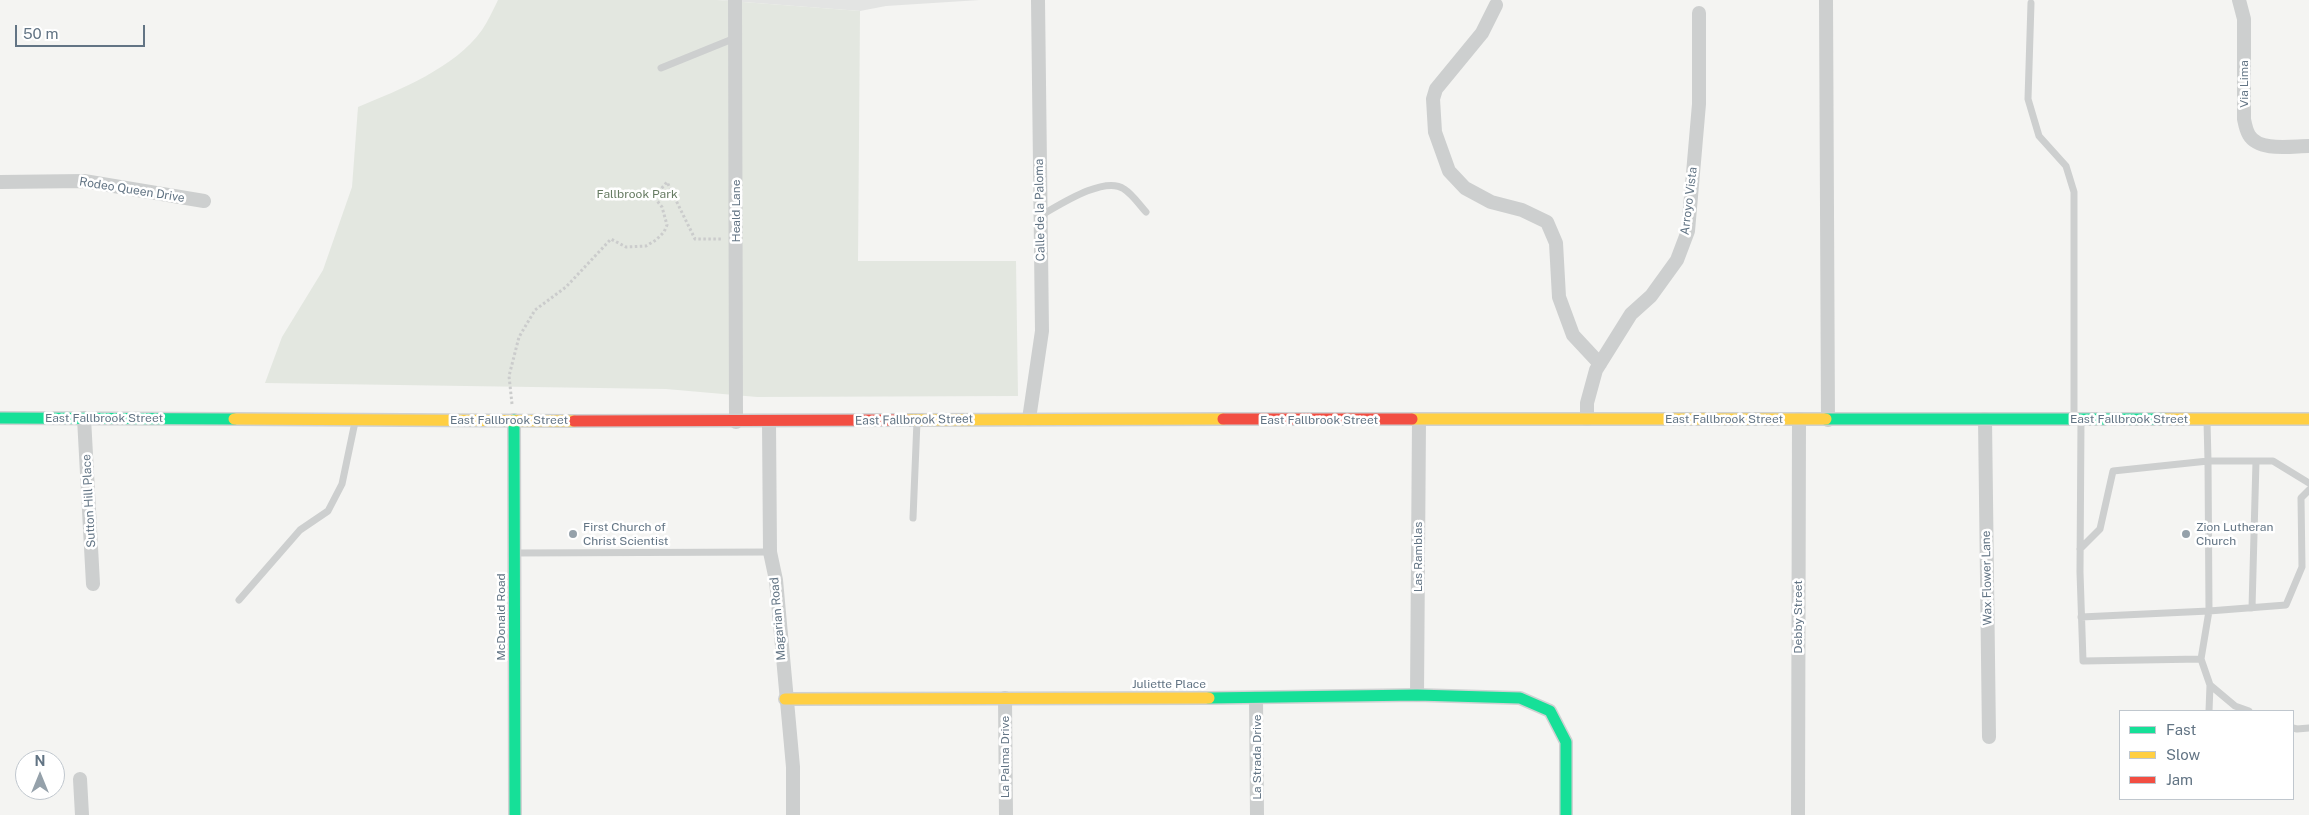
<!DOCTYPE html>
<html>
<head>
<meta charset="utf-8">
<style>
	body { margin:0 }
	#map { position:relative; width:2309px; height:815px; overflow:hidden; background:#f4f4f2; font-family:"Public Sans",sans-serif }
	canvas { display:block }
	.legend { position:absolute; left:2119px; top:710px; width:175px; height:90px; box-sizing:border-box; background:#fff; border:1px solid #c0c7ce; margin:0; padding:6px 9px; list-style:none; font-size:15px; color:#627484 }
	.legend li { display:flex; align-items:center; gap:10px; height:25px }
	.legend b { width:25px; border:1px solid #c0c7ce }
	.north { position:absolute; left:15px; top:750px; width:50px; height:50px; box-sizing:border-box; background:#fff; border:1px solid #c0c7ce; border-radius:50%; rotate:0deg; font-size:14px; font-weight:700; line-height:20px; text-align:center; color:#627484 }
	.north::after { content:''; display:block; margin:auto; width:18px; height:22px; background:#95a1aa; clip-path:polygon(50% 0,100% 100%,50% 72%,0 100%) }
	.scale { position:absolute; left:15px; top:25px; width:130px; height:22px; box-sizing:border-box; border:2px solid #627484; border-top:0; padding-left:6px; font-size:15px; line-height:18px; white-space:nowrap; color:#627484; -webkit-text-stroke:4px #fff; paint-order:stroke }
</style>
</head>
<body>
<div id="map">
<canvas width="2309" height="815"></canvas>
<ul class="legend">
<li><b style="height:6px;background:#16e098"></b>Fast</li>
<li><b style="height:6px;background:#ffcf43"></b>Slow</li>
<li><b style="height:6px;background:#f24e42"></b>Jam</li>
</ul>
<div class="north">N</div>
<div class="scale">50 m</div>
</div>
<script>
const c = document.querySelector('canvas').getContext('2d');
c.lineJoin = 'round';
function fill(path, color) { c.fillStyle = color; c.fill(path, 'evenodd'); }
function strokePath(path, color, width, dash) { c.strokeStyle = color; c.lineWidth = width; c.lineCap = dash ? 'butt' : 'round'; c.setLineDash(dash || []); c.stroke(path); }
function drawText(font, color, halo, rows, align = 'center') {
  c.font = font + ' "Public Sans",sans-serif'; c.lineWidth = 5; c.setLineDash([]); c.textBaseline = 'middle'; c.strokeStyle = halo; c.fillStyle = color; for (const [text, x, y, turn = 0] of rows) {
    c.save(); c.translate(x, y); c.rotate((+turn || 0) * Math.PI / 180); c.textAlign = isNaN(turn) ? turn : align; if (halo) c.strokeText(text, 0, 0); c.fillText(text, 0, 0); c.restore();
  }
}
fill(new Path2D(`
	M717,0H980L886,6L860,11Z`), '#e3e4e3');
fill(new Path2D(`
	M498,0H717L860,11L858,261H1016L1018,396L757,397L666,389L265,383L282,337L323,270L352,187L358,107C399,90 455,68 482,30C488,21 493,10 498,0Z`), '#e3e7e0');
const fast = new Path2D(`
	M0,418L234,419
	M1826,419H2165
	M514,420L515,815
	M1209,698L1417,695L1520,698L1550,711L1566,742V815`);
const slow = new Path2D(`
	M234,419L574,421
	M1412,419H1826
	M2165,419H2309
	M906,420L1223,419
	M785,699L1209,698`);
const jam = new Path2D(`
	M1223,419H1412
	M574,421L906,420`);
strokePath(fast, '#cfd1d2', 14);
strokePath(slow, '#cfd1d2', 14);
strokePath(jam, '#cfd1d2', 14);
strokePath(new Path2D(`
	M512,404L509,376L519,337L535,310L566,287L611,239L626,247L646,246L656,240L664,232L667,225L662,207L654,197L667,182L695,239H721`), '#cbcccc', 3, [2.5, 2.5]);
strokePath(new Path2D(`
	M2031,3L2028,99L2039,136L2066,166L2074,192V418
	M661,68L735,38
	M1040,216C1058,206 1104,175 1124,189C1132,194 1139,204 1146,212
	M2081,419L2080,572L2083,661L2201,659L2210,685L2209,711
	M2309,483L2273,461H2208L2209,611L2286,605L2302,567L2301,498L2309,490
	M913,518L917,421
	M2080,549L2100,529L2113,471L2208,461L2207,421
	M515,553L770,552
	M239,600L300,530L328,511L342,484L355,422
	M2252,608L2256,461
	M2081,617L2209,611L2201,659
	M2210,685L2235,706L2249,711
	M2293,728L2297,729L2309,728`), '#cdcfcf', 7);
strokePath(new Path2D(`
	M735,0L736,422
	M1826,0L1828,420
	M2239,0L2244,19V119C2245,124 2246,130 2249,135C2259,152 2292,146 2309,146
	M1496,5L1482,33L1436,89L1433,99L1435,132L1449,171L1465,188L1491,202L1522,210L1547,222L1556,243L1559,297L1573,335L1600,364
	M0,182L84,181L204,201
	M84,418L93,584
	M1029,419L1042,331L1038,0
	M1587,419V403L1596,370L1631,314L1651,296L1677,260L1688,231L1699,104V13
	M1985,419L1989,737
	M769,422L770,552L776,580L793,767V815
	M1417,695L1419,420
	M1005,698L1006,815
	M1256,698L1257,815
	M80,779L82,815
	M1798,815L1799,419`), '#cdcfcf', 14);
strokePath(fast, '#16e098', 11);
strokePath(slow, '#ffcf43', 11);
strokePath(jam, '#f24e42', 11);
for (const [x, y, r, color] of [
	[573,534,5,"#95a1aa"],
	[2186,534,5,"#95a1aa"]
]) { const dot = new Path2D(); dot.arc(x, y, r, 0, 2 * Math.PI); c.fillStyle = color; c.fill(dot); strokePath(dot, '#fff', 2); }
drawText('12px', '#627484', '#fff', [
	["Via Lima",2244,84,-90],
	["Rodeo Queen Drive",132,190,9],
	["Arroyo Vista",1689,201,-83],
	["Calle de la Paloma",1040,210,-91],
	["Heald Lane",736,211,-90],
	["East Fallbrook Street",104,418],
	["East Fallbrook Street",1724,419],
	["East Fallbrook Street",2129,419],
	["East Fallbrook Street",509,420],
	["East Fallbrook Street",914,420,-1],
	["East Fallbrook Street",1319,420],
	["Sutton Hill Place",89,501,-93],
	["Las Ramblas",1418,557,-90],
	["Wax Flower Lane",1987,578,-91],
	["McDonald Road",501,617,-90],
	["Debby Street",1798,617,-90],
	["Magarian Road",778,619,-95],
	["Juliette Place",1169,684],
	["La Palma Drive",1005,757,-90],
	["La Strada Drive",1257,757,-90]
]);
drawText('12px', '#667b62', '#fff', [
	["Fallbrook Park",637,194]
]);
drawText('12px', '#627484', '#fff', [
	["First Church of",583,527],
	["Christ Scientist",583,541],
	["Zion Lutheran",2196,527],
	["Church",2196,541]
], 'left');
</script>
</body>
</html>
